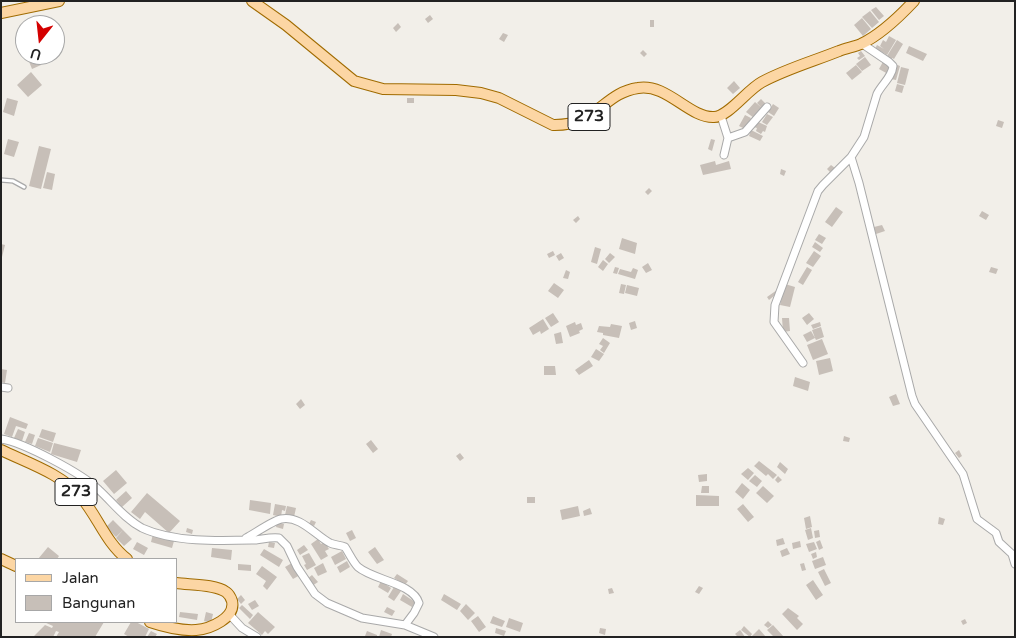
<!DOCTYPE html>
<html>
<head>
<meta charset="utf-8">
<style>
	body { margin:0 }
	#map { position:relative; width:1016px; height:638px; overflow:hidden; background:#f2efe9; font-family:"Varela Round",sans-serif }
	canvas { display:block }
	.frame { position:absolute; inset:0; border:2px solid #222; pointer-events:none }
	.legend { position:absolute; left:15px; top:558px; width:162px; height:65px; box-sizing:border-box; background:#fff; border:1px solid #a7a7a7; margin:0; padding:6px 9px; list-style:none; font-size:15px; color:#222 }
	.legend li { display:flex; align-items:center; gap:10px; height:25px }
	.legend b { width:25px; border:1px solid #a7a7a7 }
	.north { position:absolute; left:15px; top:15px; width:50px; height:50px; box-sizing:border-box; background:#fff; border:1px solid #a7a7a7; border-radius:50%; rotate:196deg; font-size:14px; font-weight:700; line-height:20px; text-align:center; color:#222 }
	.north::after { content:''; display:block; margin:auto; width:18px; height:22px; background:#d40000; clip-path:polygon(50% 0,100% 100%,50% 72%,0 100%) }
</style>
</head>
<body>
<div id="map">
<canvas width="1016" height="638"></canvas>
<div class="frame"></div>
<ul class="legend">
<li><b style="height:6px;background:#fcd6a4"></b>Jalan</li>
<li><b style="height:14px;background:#c7bfb8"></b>Bangunan</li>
</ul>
<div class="north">U</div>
</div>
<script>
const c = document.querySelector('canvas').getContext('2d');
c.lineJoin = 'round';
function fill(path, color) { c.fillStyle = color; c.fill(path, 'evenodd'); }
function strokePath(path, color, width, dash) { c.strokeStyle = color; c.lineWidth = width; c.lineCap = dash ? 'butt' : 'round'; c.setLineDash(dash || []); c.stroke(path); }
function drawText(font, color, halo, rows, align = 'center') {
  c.font = font + ' "Varela Round",sans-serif'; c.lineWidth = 4; c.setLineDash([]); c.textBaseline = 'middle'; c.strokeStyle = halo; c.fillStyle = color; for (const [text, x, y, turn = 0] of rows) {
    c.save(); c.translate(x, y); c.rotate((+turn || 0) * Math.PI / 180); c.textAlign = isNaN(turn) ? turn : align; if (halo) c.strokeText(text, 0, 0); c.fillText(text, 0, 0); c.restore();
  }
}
fill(new Path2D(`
	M876,7L884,16L879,20L871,10Z
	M870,11L879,22L872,28L862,17Z
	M430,15L433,19L428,23L425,19Z
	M862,18L871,29L863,36L854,25Z
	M650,20H654V27H650Z
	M398,23L401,27L396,32L393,28Z
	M503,33L508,35L504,42L499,39Z
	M889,36L896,40L887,55L880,51L878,53L874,51L877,45L884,49L880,46L883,40L886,42Z
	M897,40L903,44L894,59L892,58L890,61L879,54L881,52L887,56Z
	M909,46L927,54L923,61L906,53Z
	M643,50L647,54L644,57L640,53Z
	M861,51L865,56L859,60L857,58L860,56L858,53Z
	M36,55L41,65L32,69L28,59Z
	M865,57L871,65L862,71L856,64Z
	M884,60L893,67L888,74L879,69Z
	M895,64L900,66L896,80L891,79Z
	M856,65L862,72L852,80L846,73Z
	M901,67L909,69L905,85L897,83Z
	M31,72L42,85L28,97L17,85Z
	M734,81L740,88L733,94L727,88Z
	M897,84L904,86L902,93L895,91Z
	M7,98L18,101L14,116L3,112Z
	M407,98H414V103H407Z
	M761,99L766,104L762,108L757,103Z
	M755,102L762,108L754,118L746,112Z
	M773,104L779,108L774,116L768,112Z
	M767,114L773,117L767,125L762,122Z
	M745,115L751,118L745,129L739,126Z
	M998,120L1004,122L1002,128L996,126Z
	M756,121L767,126L765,132L763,131L761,134L756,131L757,128L754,127Z
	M751,130L763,136L760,141L749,136Z
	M8,139L19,142L14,157L4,154Z
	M711,139L715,140L712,151L708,149Z
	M39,146L51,149L41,189L29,186Z
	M715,161L716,165L729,161L731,169L703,175L700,165Z
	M831,165L835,168L830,172L827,169Z
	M781,169L786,171L784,176L780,174Z
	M47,172L55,174L52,190L43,188Z
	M649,188L652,191L648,195L645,192Z
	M836,207L843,212L832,227L825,222Z
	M982,211L989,215L986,220L979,216Z
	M578,216L580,219L576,223L573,220Z
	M882,225L885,231L876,234L874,227Z
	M819,234L826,238L822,244L815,240Z
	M622,238L637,243L635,254L619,249Z
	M815,242L823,248L820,252L812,247Z
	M1,244L5,245L2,257H1Z
	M595,247L601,249L597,264L591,262Z
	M553,251L555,255L549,258L547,254Z
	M814,251L821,256L813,267L806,263Z
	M561,253L564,258L559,261L556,256Z
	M610,253L615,257L609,263L605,259Z
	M603,260L608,264L603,271L598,267Z
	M648,263L652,270L646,273L642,267Z
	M615,267L619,268L617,274L613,273Z
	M807,267L812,270L803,285L798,282Z
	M991,267L998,269L996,274L989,272Z
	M633,268L638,270L635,279L618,274L620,269L631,272Z
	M566,270L570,272L568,279L563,278Z
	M554,283L564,290L558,298L548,291Z
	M621,284L626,285L624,294L619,293Z
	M785,284L795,287L790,307L780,305Z
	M627,285L639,288L637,296L625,293Z
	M777,290L779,292L769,300L767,297Z
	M553,313L559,322L551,327L545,318Z
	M809,313L814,319L807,325L802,318Z
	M782,318H789L790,331L783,332Z
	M543,319L549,329L541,334L540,331L533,335L529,328Z
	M635,321L637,328L631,330L629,323Z
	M575,322L576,325L581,323L583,329L579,331L580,333L570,337L566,326Z
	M820,322L821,326L813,329L811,325Z
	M611,324L622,326L619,338L603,335V333L597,332L599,326L610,327Z
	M821,327L824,337L816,340L815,338L807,342L803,335L811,331L815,338L812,330Z
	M561,332L563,343L556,344L554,334Z
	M603,338L610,343L604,353L600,350L603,346L599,344Z
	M822,339L828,354L813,360L807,345Z
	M596,349L604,354L599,361L591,357Z
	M830,358L833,371L819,375L816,361Z
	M589,360L593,366L579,375L575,370Z
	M544,366H555L556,375H544Z
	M1,369L7,370L5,383L1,382Z
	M795,377L810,382L808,391L793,386Z
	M896,394L900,404L893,406L889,397Z
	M301,399L305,405L300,409L296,404Z
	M10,417L28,424L26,429L16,426L12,437L4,434Z
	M18,429L25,432L22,441L14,438Z
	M42,429L56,433L53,442L39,437Z
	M29,433L35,435L32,444L25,442Z
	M844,436L850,438L849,442L843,441Z
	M38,438L53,443L50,452L35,446Z
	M371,440L378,449L373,453L366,444Z
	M54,443L81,450L77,462L51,454Z
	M959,450L962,456L959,458L955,453Z
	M460,453L464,458L460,461L456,456Z
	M759,461L777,475L773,479L768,474L766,476L754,466Z
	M780,462L788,469L785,474L777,467Z
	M748,468L754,473L748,480L741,474Z
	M116,470L127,483L114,494L103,481Z
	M707,474V481L699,482L698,475Z
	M755,475L762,481L757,487L749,481Z
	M77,476L94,489L88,496L71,483Z
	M778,476L782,480L778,483L775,480Z
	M742,483L750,490L743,499L735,492Z
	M702,486H709V493H701Z
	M763,486L774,496L767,503L756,493Z
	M126,491L132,498L122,507L116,500Z
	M147,493L180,521L169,533L145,512L140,519L131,512Z
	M696,495L719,496V506H696Z
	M527,497H535V503H527Z
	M250,500L271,503L270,514L249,510Z
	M275,504L286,506L285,511L282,510L281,517L273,515Z
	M743,504L754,517L748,522L737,509Z
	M287,506L296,508L294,517L285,515Z
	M578,506L580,516L562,520L560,510Z
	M590,508L592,514L584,516L583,511Z
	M810,516L812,527L806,529L804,518Z
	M939,517L945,519L943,525L938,524Z
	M113,520L123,530L116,537L106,527Z
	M311,520L316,522L314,526L309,524Z
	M277,522L284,524L283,529L276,527Z
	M187,528L193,530L192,534L186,532Z
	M811,528L813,538L808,540L805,530Z
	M123,530L132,539L124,546L116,538Z
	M352,530L356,538L350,541L346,533Z
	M819,530L820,537L815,538L814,531Z
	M153,534L174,541L172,548L151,542Z
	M783,538L785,544L777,546L776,540Z
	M318,539L321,544L324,542L329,549L325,551L328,556L321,560L311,544Z
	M820,540L823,548L819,550L816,542Z
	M800,541L801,547L793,549L792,543Z
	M137,542L148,548L144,555L133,549Z
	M269,542L275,543L274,548L268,547Z
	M814,542L817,549L809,552L806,544Z
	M304,545L308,550L300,555L297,550Z
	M48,547L59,556L57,559H38Z
	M375,547L384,560L377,564L368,552Z
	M212,548L232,550L231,560L211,557Z
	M787,548L790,554L782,557L780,551Z
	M264,549L283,560L279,567L260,555Z
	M342,551L346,559L335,565L331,557Z
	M816,552L817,557L813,559L811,554Z
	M309,553L316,565L307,570L304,565L306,564L302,556Z
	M823,557L826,565L815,569L812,561Z
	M347,561L350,567L340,573L337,567Z
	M292,563L300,575L293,579L285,567Z
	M323,563L327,572L318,576L314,568Z
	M804,563L806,570L802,571L800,564Z
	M238,564L251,565V571L238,570Z
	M262,566L277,577L267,590L263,586L266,581L256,574Z
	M824,569L831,583L825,586L818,572Z
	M397,574L408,581L405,585L394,578Z
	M312,575L318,582L312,586L307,579Z
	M813,580L823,595L816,600L806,585Z
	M381,581L391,588L388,593L378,587Z
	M699,586L703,588L699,594L695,592Z
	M394,587L401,591L394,601L388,597Z
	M612,588L614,593L609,594L608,589Z
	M403,594L415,602L412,607L400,600Z
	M444,594L461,604L457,610L441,600Z
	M241,595L245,600L241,604L237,599Z
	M255,600L259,606L252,610L248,604Z
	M466,604L475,613L468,620L460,611Z
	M242,605L253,615L250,619L239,608Z
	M387,607L395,611L392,616L384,612Z
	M788,608L799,616L797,618L803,624L797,630L782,614Z
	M180,612L198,614L197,620L179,617Z
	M206,612L213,614L211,623L204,621Z
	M258,612L275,627L268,634L265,631L262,635L248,623Z
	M478,616L486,627L479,632L471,621Z
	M493,616L505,621L502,627L490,623Z
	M509,618L523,623L520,632L506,627Z
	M965,619L967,623L963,625L961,621Z
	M768,621L772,625L768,628L764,625Z
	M44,622H104L95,637H56L59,632L56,631L53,637H33L45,625L52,628L53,626Z
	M131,622H136L149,629L145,637H129L124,634Z
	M773,625L784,637H774L767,630Z
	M744,626L752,634L750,637L741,630Z
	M496,628L506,631L504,636L495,633Z
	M600,628L606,629L605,635L599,633Z
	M759,629L766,637H751Z
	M381,630L392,634L391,637H379Z
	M740,630L741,631L745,637H738L735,634Z
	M151,631L157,634L155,637H147Z
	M367,631L377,635V637L365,636Z`), '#c7bfb8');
const lane = new Path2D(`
	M1,180L13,181L24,187`);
const street = new Path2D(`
	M861,43L889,62L893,66C892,77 882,84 877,94L864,137L851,157L859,183L912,396L915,404L963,474L977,519L996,533L999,542L1012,554L1015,564
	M721,116L728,138L724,155
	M728,138L745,132L767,107
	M803,363L774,322L775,305L818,191L823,185L851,157
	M1,387L8,388
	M1,439C23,442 83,474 99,490C113,503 125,519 142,528C175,543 221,541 256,540C264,539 271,537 279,538L287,546L297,567L315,594L327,603L362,618L405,625L434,637
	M246,538C254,534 272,521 281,519C300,515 315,535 330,543C334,545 340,545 345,547C349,553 353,562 358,567C373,580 413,583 419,603L414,613L405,625
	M229,614L242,628L257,637`);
const primary = new Path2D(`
	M252,1L286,25L354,81L383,89L456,90L481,93L499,98L553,125C597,126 603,93 638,88C667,83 689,118 714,117C728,117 747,90 762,82C786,69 814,61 839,51C846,48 854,47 861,44C880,35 899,17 914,1
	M1,13L59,1
	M1,450C28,463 62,474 81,497C98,517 106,543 127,559
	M1,559L16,566
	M150,622C165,627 181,631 196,630C210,629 236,618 232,601C231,598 229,594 226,592C215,584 190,585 176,583`);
strokePath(lane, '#a9a9a9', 5.5);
strokePath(street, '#a9a9a9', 9);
strokePath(primary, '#a06b00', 12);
strokePath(lane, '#fff', 3);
strokePath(street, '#fff', 7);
strokePath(primary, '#fcd6a4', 10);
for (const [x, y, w] of [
	[589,117,42],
	[76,492,42]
]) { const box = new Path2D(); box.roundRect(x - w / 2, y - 13.5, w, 27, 4); c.fillStyle = '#fff'; c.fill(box); strokePath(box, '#222', 1); }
drawText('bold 16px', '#222', null, [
	["273",589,117],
	["273",76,492]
]);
</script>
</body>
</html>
